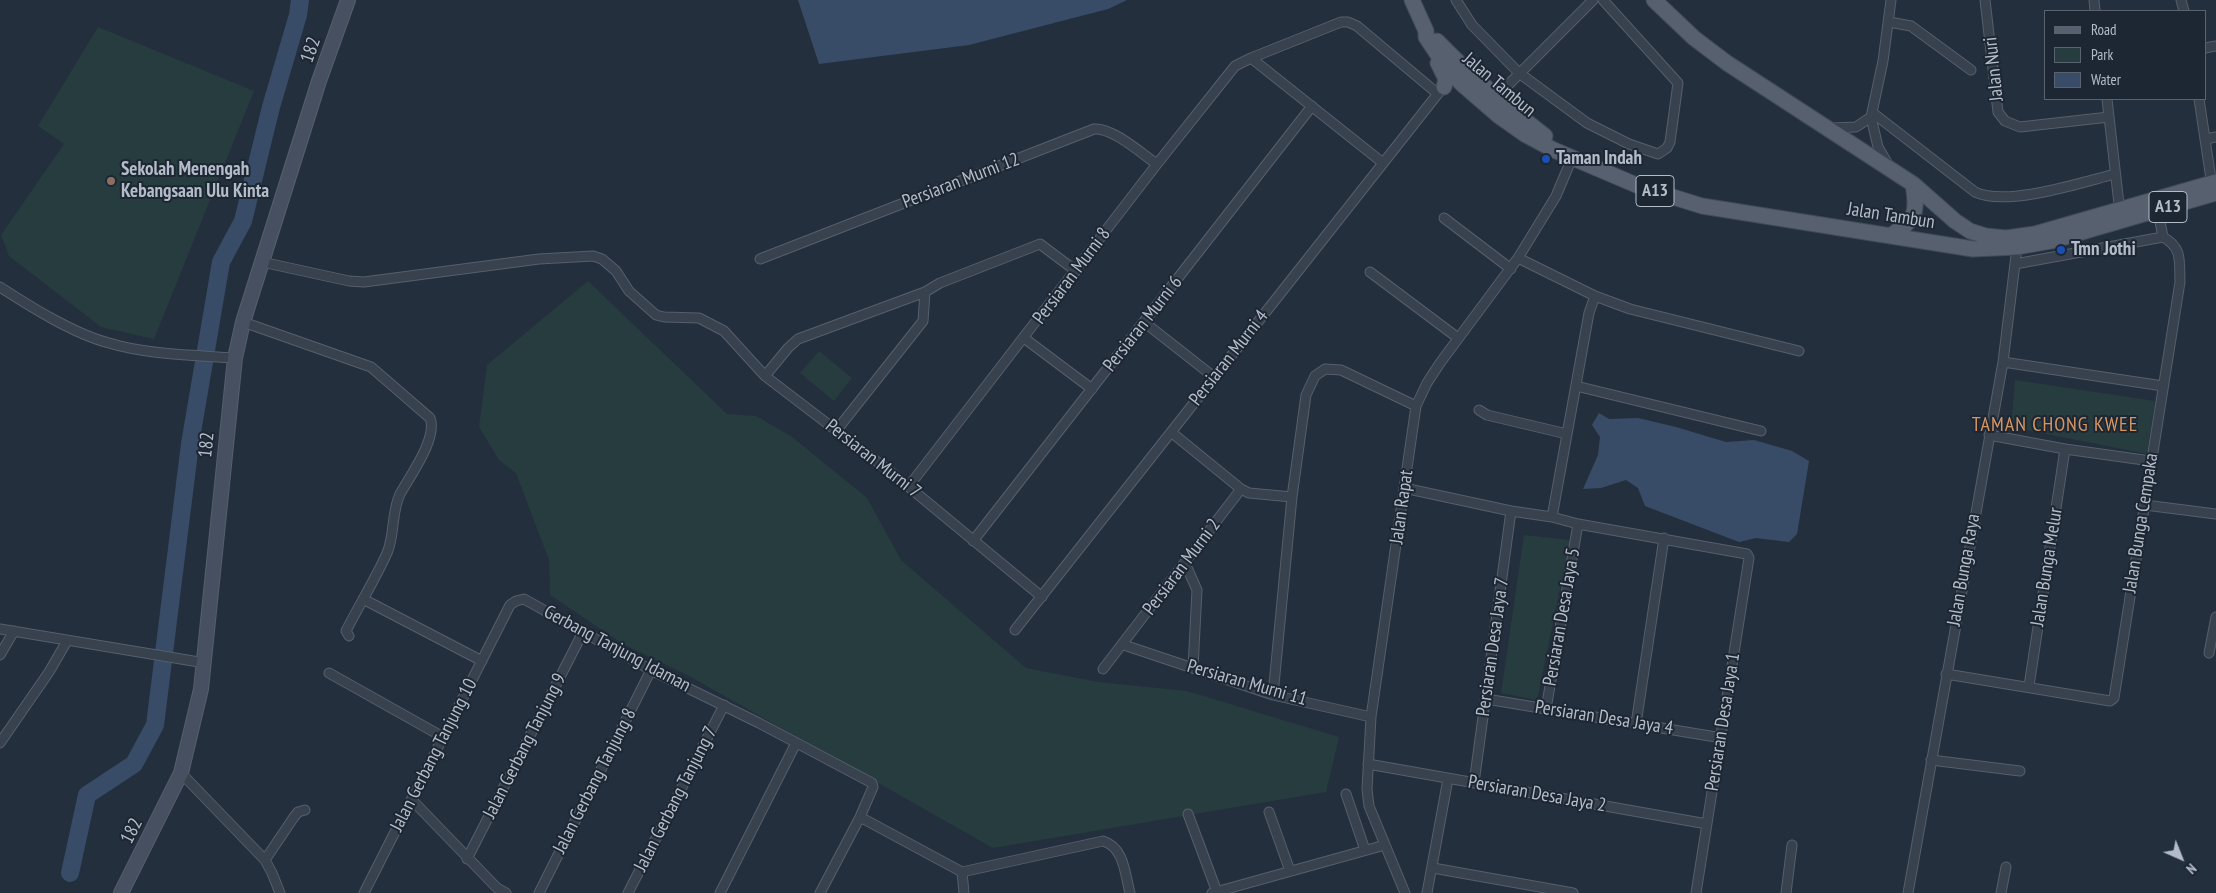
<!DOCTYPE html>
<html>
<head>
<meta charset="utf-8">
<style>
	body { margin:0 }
	#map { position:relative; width:2216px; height:893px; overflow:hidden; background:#242f3e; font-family:"PT Sans Narrow",sans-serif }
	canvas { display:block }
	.legend { position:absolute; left:2044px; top:10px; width:162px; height:90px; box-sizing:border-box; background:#1d2633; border:1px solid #59626f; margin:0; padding:6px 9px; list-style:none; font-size:15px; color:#b4bcc9 }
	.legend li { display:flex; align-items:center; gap:10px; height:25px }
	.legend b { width:25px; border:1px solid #59626f }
	.north { position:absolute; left:2156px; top:833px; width:50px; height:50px; -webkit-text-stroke:4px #1d2633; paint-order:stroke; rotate:136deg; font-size:14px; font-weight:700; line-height:20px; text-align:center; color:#b4bcc9 }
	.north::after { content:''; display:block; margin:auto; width:18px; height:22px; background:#b4bcc9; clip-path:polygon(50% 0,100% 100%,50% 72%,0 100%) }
</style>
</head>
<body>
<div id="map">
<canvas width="2216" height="893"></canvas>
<ul class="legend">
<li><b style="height:6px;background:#56606e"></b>Road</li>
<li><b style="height:14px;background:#263c3f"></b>Park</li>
<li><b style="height:14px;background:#394c67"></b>Water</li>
</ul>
<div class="north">N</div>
</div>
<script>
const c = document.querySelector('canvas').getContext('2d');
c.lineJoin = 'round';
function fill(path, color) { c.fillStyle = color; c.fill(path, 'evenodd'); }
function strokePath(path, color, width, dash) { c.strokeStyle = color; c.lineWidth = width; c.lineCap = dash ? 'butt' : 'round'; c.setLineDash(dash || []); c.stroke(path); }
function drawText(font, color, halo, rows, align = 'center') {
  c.font = font + ' "PT Sans Narrow",sans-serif'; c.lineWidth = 4; c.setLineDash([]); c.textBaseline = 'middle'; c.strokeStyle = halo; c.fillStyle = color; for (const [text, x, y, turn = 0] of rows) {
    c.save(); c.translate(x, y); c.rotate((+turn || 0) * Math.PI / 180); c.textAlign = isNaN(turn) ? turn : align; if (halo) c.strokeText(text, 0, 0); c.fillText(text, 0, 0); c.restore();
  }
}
fill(new Path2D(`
	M98,27L254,91L154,339L101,327L9,256L1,235L64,144L38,126Z
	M588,281L727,414L756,416L791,436L867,498L901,560L1026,668L1098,682L1187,691L1339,737L1326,792L993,848L691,677L623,644L550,595L549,560L516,473L499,460L479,427L487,365Z
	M819,351L852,378L834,401L800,373Z
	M2015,380L2155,401L2147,454L2011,427Z
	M1524,535L1570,540L1537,700L1501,693Z`), '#263c3f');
fill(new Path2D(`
	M798,0H1127L1108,9L969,45L819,64Z
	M1599,413L1609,419L1638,418L1676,427L1726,442L1754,440L1792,451L1809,461L1797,534L1789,542L1756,538L1739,542L1645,506L1638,488L1626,480L1601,488L1583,489L1598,455L1600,437L1592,425Z`), '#394c67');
strokePath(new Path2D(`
	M70,873L87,795L134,764L155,725L190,444L221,262L243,221L271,107L298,15L300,0`), '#394c67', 18);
const street = new Path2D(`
	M1456,0L1472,25L1519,73L1587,123L1629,144L1658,154L1667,148L1670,142L1678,83L1603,0
	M1985,0L1998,112L2005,121L2020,127L2109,117
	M2094,0L2095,11
	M2181,0L2184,11
	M1889,22L1911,26L1971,70
	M2205,48L2216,46
	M1251,58L1383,163
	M1494,99L1593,0
	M2107,99L2120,213
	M2199,99L2212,186
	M1873,113L1975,192C2007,207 2079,183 2115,174
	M1871,117L1878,147L1889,166
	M1832,128L1856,127L1871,117L1883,61L1891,0
	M2205,139L2216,137
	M1444,218L1511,269
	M1518,258L1595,296L1630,309L1799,351
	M760,259L1094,129C1112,127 1142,154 1157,164
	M262,262L349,281L364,282L539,259L593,256L602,259L616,271L629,291L656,315L664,317L699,318L724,331L765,376L892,473L1042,597
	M2015,264L2163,237L2157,206
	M1370,272L1458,338
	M0,287C31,307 74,334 109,343C149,355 193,355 235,358
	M243,322L371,367L430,418C438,438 410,476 400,494C391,513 395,535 387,553C375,580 359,605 346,631L349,636
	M1144,322L1214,377
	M1024,338L1092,389
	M2003,362L2163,386
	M765,376L788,348L798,339L925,292
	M1576,386L1761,431
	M1479,410L1487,415L1567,434
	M836,431L923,321L925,292L940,283L1040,244L1076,271
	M1171,432L1241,489L1249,493L1292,497
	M1989,435L2065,449L2151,461
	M909,486L1157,164L1235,66L1251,58L1341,22H1348L1357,26L1438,94
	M1404,488L1511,511L1552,517L1578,524L1747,554L1749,558L1696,893
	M2145,505L2216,514
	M1552,517L1589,313L1595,296
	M973,541L1312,106
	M1185,563L1197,590L1193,668
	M363,599L482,661
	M0,629L205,663
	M1015,630L1440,91
	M1124,645L1273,695L1371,717
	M2209,653L2216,617
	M0,655L14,631
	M1103,669L1241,489
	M329,673L443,737
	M1946,674L2110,701L2114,698L2180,282C2179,261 2183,248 2163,237
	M2029,686L2065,449
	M1273,695L1292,497L1306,395L1315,376L1325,369L1341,370L1416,406
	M1486,699L1722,738
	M1546,709L1578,524
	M1636,724L1664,538
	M0,743L49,672L67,641
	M1931,760L2020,771
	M1368,764L1707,824
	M181,773L265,860L272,873L280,893
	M1474,783L1511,511
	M1346,794L1365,850
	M412,800L497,888L506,893
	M1269,812L1290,871
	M1188,814L1217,892
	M860,817L962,872
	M467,859L583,632
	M265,860L294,817L298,812L305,810
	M1433,868L1573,893
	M962,872L1103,841C1124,847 1125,874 1130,893
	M962,872L964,893
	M364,893L510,605L516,601L524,599L651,670L759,723L872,783L873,787L860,817L820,893
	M539,893L651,670
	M628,893L724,705
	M720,893L796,743
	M1212,893L1385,845
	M1405,893L1369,806L1367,789L1371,717L1416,406L1427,383L1440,363L1518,258L1556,196L1572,158
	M1427,893L1448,779
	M1786,893L1792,845
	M1908,893L2003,362L2017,247
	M2001,893L2006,867`);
const secondary = new Path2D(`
	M121,893L181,773L201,689L235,358L243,322L319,81L348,0`);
const primary = new Path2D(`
	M1412,0L1426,31V37L1446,67L1462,84L1499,116L1526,135L1554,150L1641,187L1702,206L1973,249L2017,247L2051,241L2216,193
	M1654,0L1694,38L1727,63L1913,184L1955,221L1970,231L1986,236L2006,238L2035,234L2216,182
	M1437,41C1471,76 1506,106 1545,136
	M1438,63L1446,79L1444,87
	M1890,236C1916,219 1918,214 1913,184`);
strokePath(street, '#565f6c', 11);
strokePath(secondary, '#565f6c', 16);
strokePath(primary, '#414a57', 17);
strokePath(street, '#38414e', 9);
strokePath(secondary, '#465061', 14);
strokePath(primary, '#56606e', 15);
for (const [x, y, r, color] of [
	[1546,159,5,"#1a4fb4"],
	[111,181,5,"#8d6e63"],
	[2061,250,5,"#1a4fb4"]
]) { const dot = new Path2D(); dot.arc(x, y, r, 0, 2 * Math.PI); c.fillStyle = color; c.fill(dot); strokePath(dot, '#1d2633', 2); }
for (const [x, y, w] of [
	[1655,191,38],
	[2168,207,38]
]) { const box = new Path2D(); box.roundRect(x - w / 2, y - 15.5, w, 31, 4); c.fillStyle = '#1d2633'; c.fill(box); strokePath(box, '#b4bcc9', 1); }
drawText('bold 18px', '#b4bcc9', null, [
	["A13",1655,191],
	["A13",2168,207]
]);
drawText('19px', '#b4bcc9', '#1d2633', [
	["182",311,50,-70],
	["Jalan Nuri",1994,69,-96],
	["Jalan Tambun",1499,85,40],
	["Persiaran Murni 12",961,181,-21],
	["Jalan Tambun",1891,216,9],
	["Persiaran Murni 8",1072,276,-53],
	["Persiaran Murni 6",1143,324,-52],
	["Persiaran Murni 4",1229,358,-52],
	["182",207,445,-84],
	["Persiaran Murni 7",873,459,38],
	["Jalan Rapat",1402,507,-82],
	["Jalan Bunga Cempaka",2141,523,-81],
	["Persiaran Murni 2",1182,567,-53],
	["Jalan Bunga Melur",2047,567,-81],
	["Jalan Bunga Raya",1964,570,-80],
	["Persiaran Desa Jaya 5",1562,617,-80],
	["Persiaran Desa Jaya 7",1493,647,-82],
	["Gerbang Tanjung Idaman",617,649,28],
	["Persiaran Murni 11",1247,683,16],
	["Persiaran Desa Jaya 4",1604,718,9],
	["Persiaran Desa Jaya 1",1723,722,-81],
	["Jalan Gerbang Tanjung 9",525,746,-63],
	["Jalan Gerbang Tanjung 10",434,755,-63],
	["Jalan Gerbang Tanjung 8",595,781,-63],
	["Persiaran Desa Jaya 2",1537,794,10],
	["Jalan Gerbang Tanjung 7",676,799,-63],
	["182",132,831,-63]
]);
drawText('bold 19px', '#b4bcc9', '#1d2633', [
	["Taman Indah",1556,159],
	["Sekolah Menengah",121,170],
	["Kebangsaan Ulu Kinta",121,192],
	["Tmn Jothi",2071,250]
], 'left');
c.letterSpacing = '1px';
drawText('20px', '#d59563', '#1d2633', [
	["TAMAN CHONG KWEE",2055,425]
]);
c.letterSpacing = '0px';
</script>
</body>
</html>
